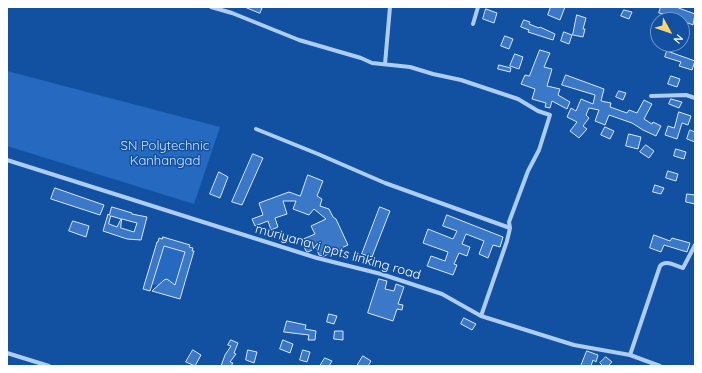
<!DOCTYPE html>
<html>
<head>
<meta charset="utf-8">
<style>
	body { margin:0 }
	#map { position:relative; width:702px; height:373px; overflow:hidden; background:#1250a2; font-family:Quicksand,sans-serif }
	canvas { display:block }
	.frame { position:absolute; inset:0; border:8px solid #fff; pointer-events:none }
	.north { position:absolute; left:650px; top:12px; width:40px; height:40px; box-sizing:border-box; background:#1250a2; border:1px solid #7196c7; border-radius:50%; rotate:130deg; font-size:11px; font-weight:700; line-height:16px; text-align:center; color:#fff }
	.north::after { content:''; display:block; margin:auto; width:14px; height:18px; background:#ffd670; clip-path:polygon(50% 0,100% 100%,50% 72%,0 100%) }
</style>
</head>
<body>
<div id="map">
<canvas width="702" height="373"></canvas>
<div class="frame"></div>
<div class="north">N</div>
</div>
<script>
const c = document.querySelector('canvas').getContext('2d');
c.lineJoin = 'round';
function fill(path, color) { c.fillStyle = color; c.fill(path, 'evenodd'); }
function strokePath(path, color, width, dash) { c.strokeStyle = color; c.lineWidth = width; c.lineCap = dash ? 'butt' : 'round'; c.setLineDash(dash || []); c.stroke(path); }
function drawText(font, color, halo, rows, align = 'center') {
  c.font = font + ' Quicksand,sans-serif'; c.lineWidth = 3; c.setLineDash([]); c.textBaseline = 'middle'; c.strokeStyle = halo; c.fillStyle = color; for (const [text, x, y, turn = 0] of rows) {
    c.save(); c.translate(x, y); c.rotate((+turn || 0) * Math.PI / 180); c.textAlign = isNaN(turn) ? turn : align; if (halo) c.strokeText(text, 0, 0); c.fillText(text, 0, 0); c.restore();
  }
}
fill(new Path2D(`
	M7,71L220,127L194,204L7,146Z
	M164,245L185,252L173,289L170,281L167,279L161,282L160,286L152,284Z`), '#256ac0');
const building = new Path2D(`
	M245,7H258L262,8L260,13Z
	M551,7H565L560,20L548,15Z
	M661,7H676L695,14L693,25L683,21L684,19L659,13Z
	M486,9L497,13L494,23L483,19Z
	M624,10L632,12L629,19L621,16Z
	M577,15L586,18L583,29H585L583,37L573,35Z
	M524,20L530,22L529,24L539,28L540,27L555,34L553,40L528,32L529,30L521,27Z
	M564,32L572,35L569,44L561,41Z
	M505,36L513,39L509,49L501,46Z
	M540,50L550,53L544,67L552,69L547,86L560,89L558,95L570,102L567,109L552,101L550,108L545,107L546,103L532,99L535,89L521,84L525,75L529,76Z
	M667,51L695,61L692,70L679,66L681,62L665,57Z
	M515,54L523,57L519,69L510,66Z
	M499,65L511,68L510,72L498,69Z
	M566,75L604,89L601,101L611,103L610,107L627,113L629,110L637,113L644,100L652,104L644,119L652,124L653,122L661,126L656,136L643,130L632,123L609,115L605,125L595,121L599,110L589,108L586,115L589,118L583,126L587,129L579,138L570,131L577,122L567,117L571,108L576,111L581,99L593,104L595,95L562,85Z
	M671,76L680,79L677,87L668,84Z
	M619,91L626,93L623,100L616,97Z
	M671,99L682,102L679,108L669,104Z
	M679,112L691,116L688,125L682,123L677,139L665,135L668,126L674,128Z
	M605,127L614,131L610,139L601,135Z
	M690,130L695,132V142L687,139Z
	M629,134L641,137L638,149L626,146Z
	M646,145L654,151L649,158L640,152Z
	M676,149L686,152L684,159L674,156Z
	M253,154L263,158L242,205L232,202Z
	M668,171L678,174L676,181L666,178Z
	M219,172L228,177L220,198L210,194Z
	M308,175L323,181L317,196L322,199L320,206L329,209L333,217L336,219L348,245L324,256L319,255L316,248L308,252L306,251L301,240L315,234L311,226L326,219L314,209L309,215L293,209L296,201H283L287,214L275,218L278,227L271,230L268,221L255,226L252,219L263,215L259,203L289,192L300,196Z
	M655,185L664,188L661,194L653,192Z
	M55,188L104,205L100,215L51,199Z
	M687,194L695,195V204L686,202Z
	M112,207L132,213V214L147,217L141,240L127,239L103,231L108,214L109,215ZM111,216L121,219L117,227L109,224ZM122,219L137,223L134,232L121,228Z
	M380,207L390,211L372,257L362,254Z
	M447,215L503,237L500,247L493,245L488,258L479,254L484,241L466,234L462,244L470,247L467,256L459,253L454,264L457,265L453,275L427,266L431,256L445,261L448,252L423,243L428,229L453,239L457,231L443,226Z
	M73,221L89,226L86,237L69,231Z
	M654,235L670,241L672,238L690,243L687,252L664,245L661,252L650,248Z
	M163,237L190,245L189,247L193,248L192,251H194L180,299L152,291L164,280L167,279L175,285L185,252L164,246L150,291L143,289L157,242H158L159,238L162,239Z
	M379,279L387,281L385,289L394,291L396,284L404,287L398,304L403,305L402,310L397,309L393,321L368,313Z
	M329,314L337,316L334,324L327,322Z
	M464,318L476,324L472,330L461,324Z
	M287,321L306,325L305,329L316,331L315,340H308L309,335L284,332Z
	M335,331H343V340L334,339Z
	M231,340L238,343L234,353L236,354L230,362L233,363L231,366H221L225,355L231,346L228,345Z
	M283,340L293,344L290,353L280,349Z
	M193,350L201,355L195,366L186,362Z
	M248,350L257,352L254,363L246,360Z
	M303,350L310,352L307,362L300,360Z
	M587,351L598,355L596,362L593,360L591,366H581Z
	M363,356L371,361L368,366H357Z
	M606,357L612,362L608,366H603L600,363Z
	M325,358L332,361L329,366H320Z`);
fill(building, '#3b79c8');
strokePath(building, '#d5e7fe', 1);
strokePath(new Path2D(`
	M211,7L232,13L299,40L361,58L372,63L410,67L433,74L461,80L518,99L538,111L550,115L539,150L528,171L509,222L510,228L507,241L481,316
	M473,24L478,7
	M385,64L390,7
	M651,96L686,95L695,98
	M256,129L318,154L385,183L510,228
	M7,160L317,258L381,274L442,294L481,316L574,345L630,355L660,366
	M7,353L49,366
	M630,355L660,266C666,259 675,266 683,268L695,245`), '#accdf5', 4);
drawText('13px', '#d5e7fe', '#1250a2', [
	["SN Polytechnic",165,146],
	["Kanhangad",165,161]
]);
drawText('13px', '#fff', '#1250a2', [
	["muriyanavi ppts linking road",338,252,16]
]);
</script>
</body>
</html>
